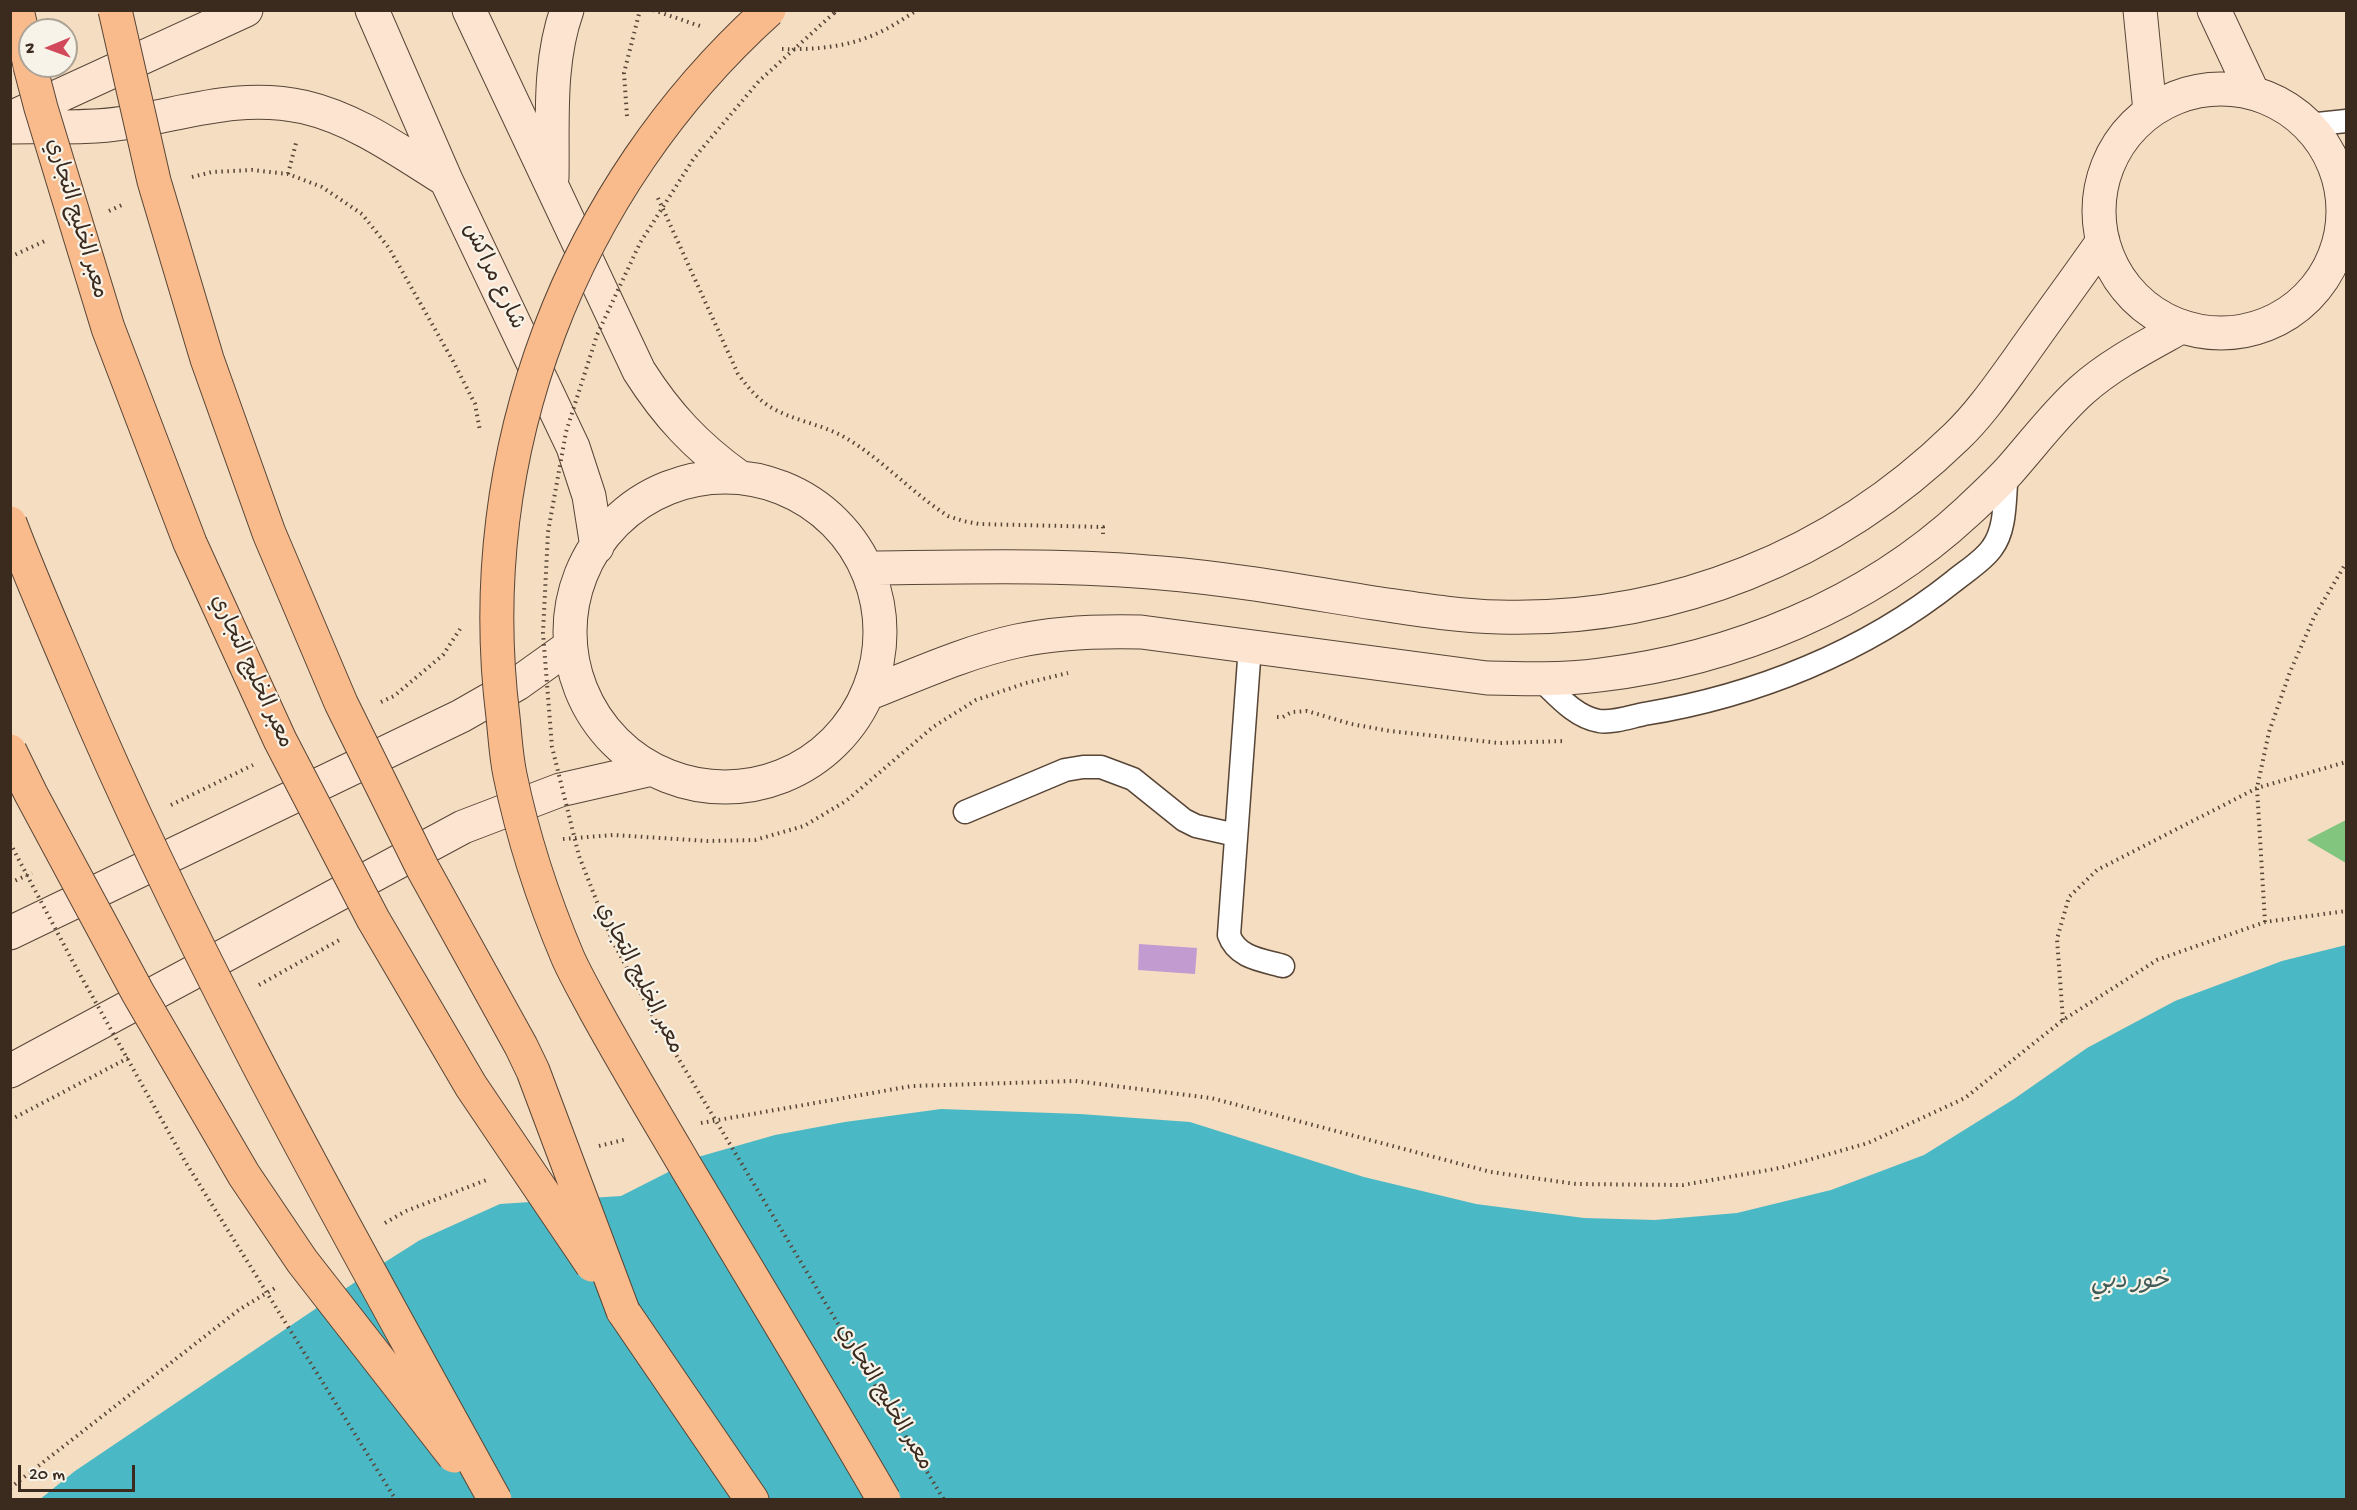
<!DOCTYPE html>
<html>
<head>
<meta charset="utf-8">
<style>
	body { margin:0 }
	#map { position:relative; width:2357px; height:1510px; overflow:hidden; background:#f4ddc1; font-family:"Gochi Hand",sans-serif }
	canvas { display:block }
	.frame { position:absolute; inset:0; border:12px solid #3b2a1e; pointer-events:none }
	.north { position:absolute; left:18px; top:18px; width:60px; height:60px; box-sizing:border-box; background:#f7f3e8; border:2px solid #aca397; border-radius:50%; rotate:269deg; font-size:16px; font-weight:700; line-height:24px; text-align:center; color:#3b2a1e }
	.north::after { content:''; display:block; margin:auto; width:21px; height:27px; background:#d1495b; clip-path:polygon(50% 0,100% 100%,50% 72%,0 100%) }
	.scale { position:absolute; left:18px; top:1465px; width:117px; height:27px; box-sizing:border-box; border:3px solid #3b2a1e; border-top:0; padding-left:8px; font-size:18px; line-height:21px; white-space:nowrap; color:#3b2a1e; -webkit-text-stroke:4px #f7f3e8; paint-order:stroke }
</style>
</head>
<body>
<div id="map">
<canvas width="2357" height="1510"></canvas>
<div class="frame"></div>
<div class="north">N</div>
<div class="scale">20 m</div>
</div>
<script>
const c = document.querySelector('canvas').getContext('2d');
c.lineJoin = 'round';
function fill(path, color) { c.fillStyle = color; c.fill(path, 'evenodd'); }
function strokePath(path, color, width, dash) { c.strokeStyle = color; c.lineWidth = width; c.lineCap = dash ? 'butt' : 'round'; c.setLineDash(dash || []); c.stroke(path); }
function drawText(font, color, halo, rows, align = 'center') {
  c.font = font + ' "Gochi Hand","Playpen Sans Arabic",sans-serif'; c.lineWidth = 4.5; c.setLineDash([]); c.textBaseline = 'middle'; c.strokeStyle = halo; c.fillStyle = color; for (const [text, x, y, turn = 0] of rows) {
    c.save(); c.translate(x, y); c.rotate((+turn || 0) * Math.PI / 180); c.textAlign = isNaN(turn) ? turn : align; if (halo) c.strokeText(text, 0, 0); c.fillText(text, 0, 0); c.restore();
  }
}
fill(new Path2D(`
	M2346,820V863L2307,840Z`), '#81c57f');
fill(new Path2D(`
	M2346,945V1499L39,1500L75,1471L382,1264L420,1240L500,1204L621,1196L698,1157L775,1135L845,1122L941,1109L1080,1114L1190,1122L1364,1177L1476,1204L1584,1218L1655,1220L1737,1213L1831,1190L1924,1155L2014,1099L2087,1048L2175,1001L2282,961Z`), '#4bb9c5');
fill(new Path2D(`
	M1139,944L1197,948L1195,974L1138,970Z`), '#c29bd0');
const lane = new Path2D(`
	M2308,125L2346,121
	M2343,218L2346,217
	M2338,247L2346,244
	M1250,646L1229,935C1237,958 1262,960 1283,966
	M1540,679C1557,695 1575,717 1599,721C1613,723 1630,717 1644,714C1755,696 1865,652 1954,581C1966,571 1983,561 1992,548C2007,528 2004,497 2007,473
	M965,812L1065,770L1083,767H1101L1133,779L1184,820L1196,826L1236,835`);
const secondary = new Path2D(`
	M372,10L446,180L573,447L589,496L597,547
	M469,10L639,371C667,415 696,446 739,477
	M2140,10L2150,111
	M2214,10L2252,91
	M2099 211a122 122 0 1 1 244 0a122 122 0 1 1-244 0Z
	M15,116L246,10
	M10,127C48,126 87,129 124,123C187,113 240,93 304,107C356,119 401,152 446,180
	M552,178C553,123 548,63 567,10
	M570 632a155 155 0 1 1 310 0a155 155 0 1 1-310 0Z
	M869,568C967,567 1064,564 1161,573C1233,579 1304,592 1374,603C1416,609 1457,616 1499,617C1671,622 1834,556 1957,436C1980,414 1999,386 2018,360C2046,320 2075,281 2103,241
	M870,693C918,674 966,652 1017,641C1058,632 1100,631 1141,632L1487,678C1524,679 1562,680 1600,675C1733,659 1867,605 1967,512C1981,499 1996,485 2009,471C2033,444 2055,414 2082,390C2111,364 2147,346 2181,327
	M10,933L461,716L517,684L566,649
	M10,1071L463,827L560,790L648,770`);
const highway = new Path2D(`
	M17,10L30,65
	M623,1311L752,1500`);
strokePath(lane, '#574536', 25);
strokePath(secondary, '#574536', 35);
strokePath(highway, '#574536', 35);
strokePath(new Path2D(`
	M653,10L700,26
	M834,13L838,10
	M782,49C814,50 850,47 880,32C893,26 905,18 917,10
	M627,116L624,73L640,10
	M288,174L296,143
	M192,177L212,172L252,170L288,174L322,187L362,214L389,248L453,361L475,404L480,431
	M658,198L738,374C747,386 755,396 766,404C790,421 821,423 846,438C883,460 912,493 948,516L963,521L979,524L1103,527V534
	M109,211L124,204
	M10,257L45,241
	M381,702L394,696L443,655L460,629
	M1277,717H1283L1292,712L1307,711L1351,724L1390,731L1499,743L1565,741
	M171,805L253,765
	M563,839L613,835L708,841L755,840L804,826L846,801L933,727L976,700L1026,683L1068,673
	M10,883L32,873
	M2265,922L2257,788L2269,732L2290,672L2314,617L2346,563
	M259,985L341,939
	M2063,1020L2057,939L2069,897L2097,870L2257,788L2346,762
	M10,1120L132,1056
	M701,1123L912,1086L1075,1081L1211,1098L1491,1172L1576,1184L1683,1185L1780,1168L1868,1143L1965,1098L2063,1020L2157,960L2265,922L2346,911
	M599,1146L627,1139
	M385,1223L406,1211L489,1179
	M10,1488L240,1309L275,1288`), '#574536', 4, [1.5, 4.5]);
strokePath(lane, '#fff', 22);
strokePath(secondary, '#fde4d1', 33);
strokePath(highway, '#fabb8c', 33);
const highwayBridge = new Path2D(`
	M115,10L154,181L207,359L269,533L341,703L423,869L521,1046L533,1071L623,1311
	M769,10C571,188 470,453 503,717C505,736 506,756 510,775C523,838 543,899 568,958C576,976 586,993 595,1010C623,1061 653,1111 683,1162C750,1274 818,1386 884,1500
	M30,66L41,108L108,328L190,543L280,740L373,919L471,1086L592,1265
	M10,523C30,576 53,628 75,680C195,964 347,1231 495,1500
	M10,751L31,794L138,993L244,1175L302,1261L454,1456`);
strokePath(highwayBridge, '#574536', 35, []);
strokePath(new Path2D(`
	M834,13L759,81L694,158L640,243L597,335L566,432L548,532L543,633L552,747L579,856L612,940L654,1018L944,1500
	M10,843L73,962L186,1163L396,1500`), '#574536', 4, [1.5, 4.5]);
strokePath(highwayBridge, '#fabb8c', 33);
drawText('22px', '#3b2a1e', '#f7f3e8', [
	["معبر الخليج التجاري",75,219,73],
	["شارع مراكش",492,277,64],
	["معبر الخليج التجاري",250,672,65],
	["معبر الخليج التجاري",638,979,63],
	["معبر الخليج التجاري",883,1398,59]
]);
drawText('italic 24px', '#415c58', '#f7f3e8', [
	["خور دبي",2130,1283]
]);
</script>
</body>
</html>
